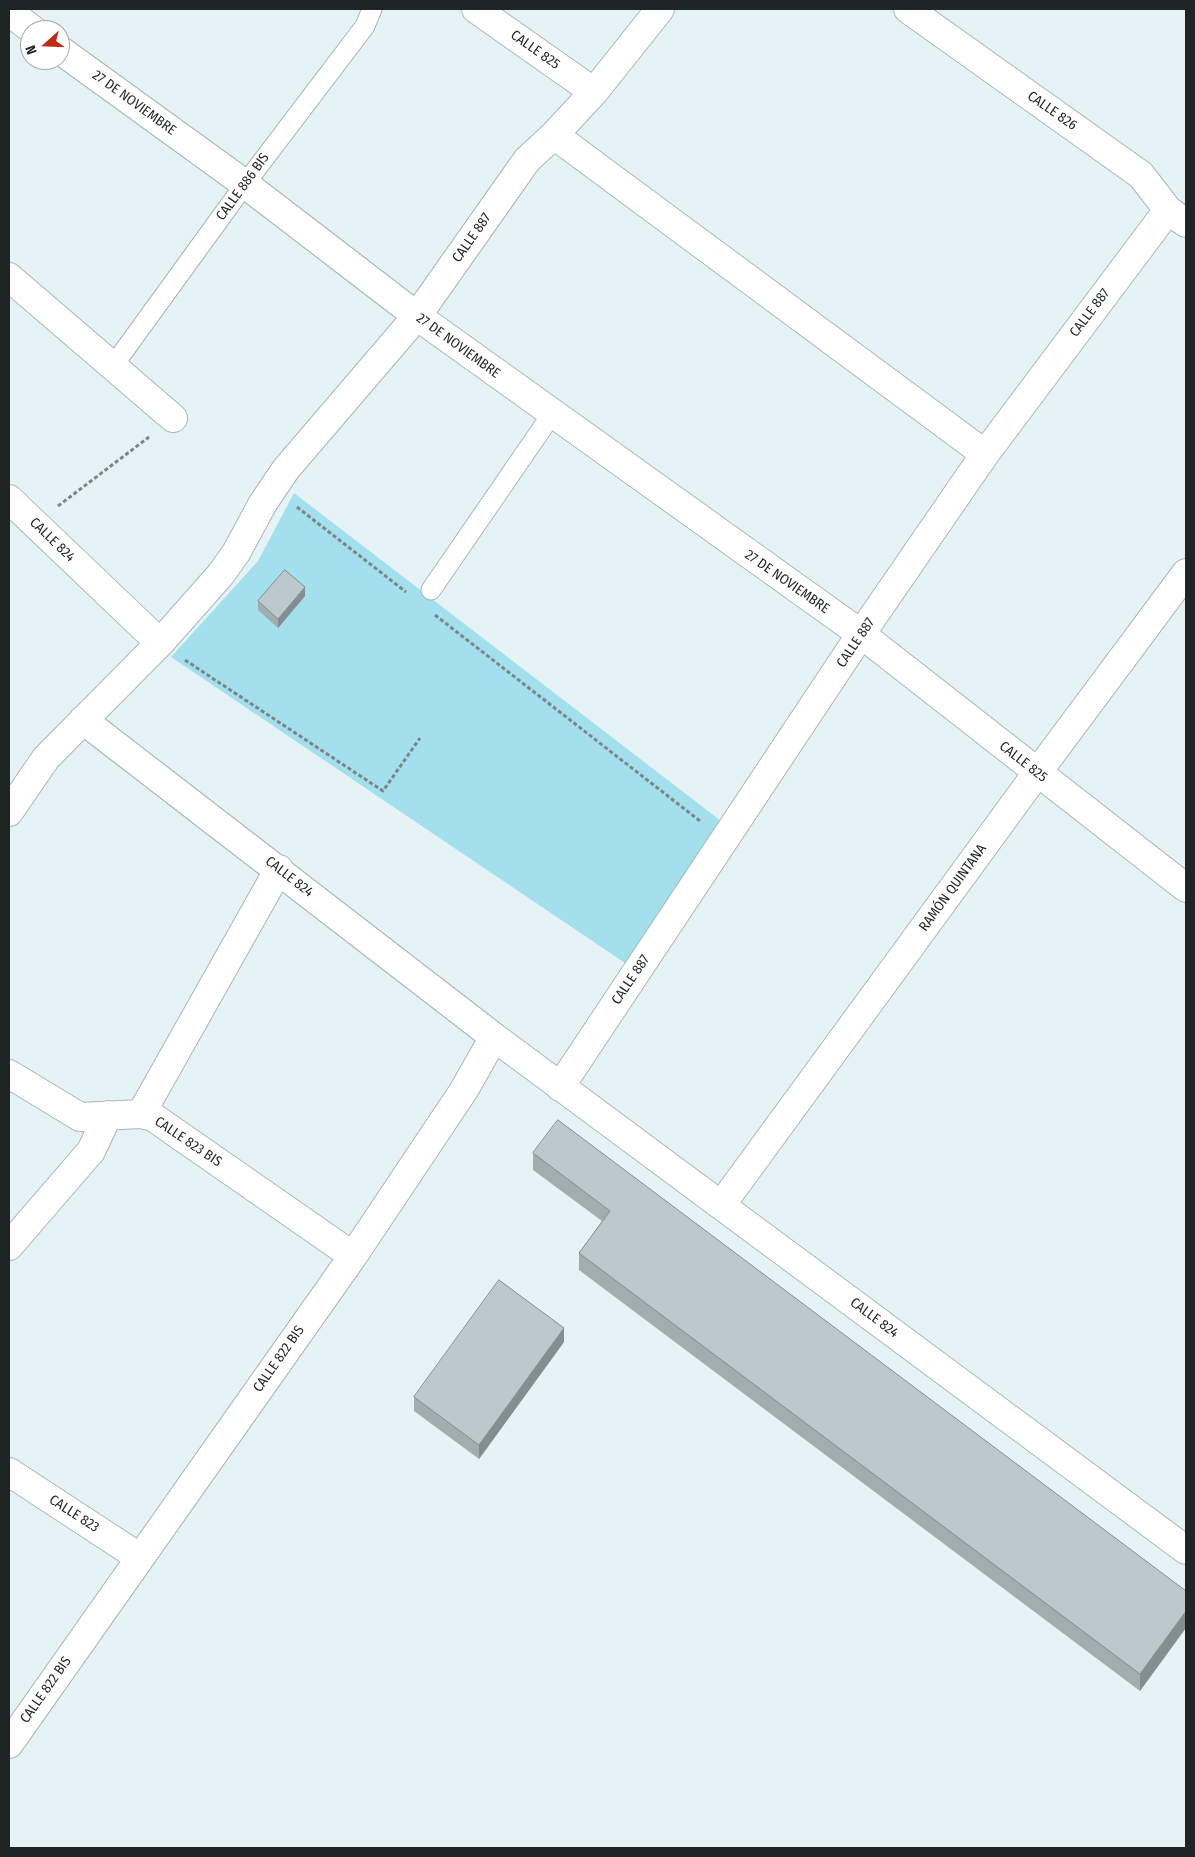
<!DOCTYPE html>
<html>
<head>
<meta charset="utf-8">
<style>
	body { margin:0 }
	#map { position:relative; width:1195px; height:1857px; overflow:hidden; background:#e6f3f6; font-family:"Fira Sans Condensed",sans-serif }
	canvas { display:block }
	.frame { position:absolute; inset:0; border:10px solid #1f2425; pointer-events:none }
	.north { position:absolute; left:20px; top:20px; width:50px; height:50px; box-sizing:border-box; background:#fff; border:1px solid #a5a7a8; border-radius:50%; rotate:250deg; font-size:14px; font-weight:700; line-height:20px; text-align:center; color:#1f2425 }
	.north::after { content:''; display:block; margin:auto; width:18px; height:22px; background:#b92d15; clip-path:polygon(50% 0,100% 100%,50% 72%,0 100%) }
</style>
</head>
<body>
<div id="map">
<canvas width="1195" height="1857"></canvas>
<div class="frame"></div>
<div class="north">N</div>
</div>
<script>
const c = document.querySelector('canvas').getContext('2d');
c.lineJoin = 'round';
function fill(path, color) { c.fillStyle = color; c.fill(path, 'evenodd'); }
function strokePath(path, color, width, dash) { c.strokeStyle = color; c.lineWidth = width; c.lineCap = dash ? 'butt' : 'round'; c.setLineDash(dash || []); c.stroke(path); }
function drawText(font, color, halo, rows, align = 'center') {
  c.font = font + ' "Fira Sans Condensed",sans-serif'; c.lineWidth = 4.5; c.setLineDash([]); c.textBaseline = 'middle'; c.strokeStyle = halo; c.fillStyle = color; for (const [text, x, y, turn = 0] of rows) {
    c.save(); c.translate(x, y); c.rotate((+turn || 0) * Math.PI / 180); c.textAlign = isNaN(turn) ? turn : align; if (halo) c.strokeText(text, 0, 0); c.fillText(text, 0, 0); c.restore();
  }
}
fill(new Path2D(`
	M294,493L725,824L625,963L171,657L258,561Z`), '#a3dfec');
const lane = new Path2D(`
	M113,366L245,184L365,26L372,9
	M431,590L552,414`);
const street = new Path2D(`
	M476,9L594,92
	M908,9L1141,175L1168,210L1186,223
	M9,12L33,30
	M60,50L245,184L417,316L861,634L1186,888
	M554,135L985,454
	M9,277L173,418
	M9,499L160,643
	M83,720L494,1037
	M9,812L46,758L160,643L221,574L236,553L263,503L286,469L417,316L527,160L554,135L594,92L660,9
	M9,1074L80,1117L141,1114L153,1117L353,1256
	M560,1087L861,634L985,454L1168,210
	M141,1114L279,869
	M722,1204L1037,773L1186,573
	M9,1246L91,1151L108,1115
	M9,1472L139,1557
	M9,1744L353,1256L464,1090L494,1037L1186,1550`);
strokePath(lane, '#a9b6b9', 21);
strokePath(street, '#a9b6b9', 30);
strokePath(new Path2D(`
	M58,506L149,437
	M297,507L406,592
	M435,615L700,821
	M185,660L383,791L420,738`), '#7c8586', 3, [4, 2.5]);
strokePath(lane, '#fff', 19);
strokePath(street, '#fff', 28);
fill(new Path2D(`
	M305,596L278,628L258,610V601Z
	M533,1153L1186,1591L1140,1691L579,1270V1253L602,1221L533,1170Z
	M564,1342L479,1459L414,1411V1397Z`), '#a2adaf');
fill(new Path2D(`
	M305,587V596L278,628V619Z
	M564,1328V1342L479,1459V1445Z
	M1186,1611V1628L1140,1691V1674Z`), '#848d8f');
const building = new Path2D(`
	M285,570L305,587L278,619L258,601Z
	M558,1120L1186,1591V1611L1140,1674L579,1253L610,1211L533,1153Z
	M499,1280L564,1328L479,1445L414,1397Z`);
fill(building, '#bcc9cc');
strokePath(building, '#848d8f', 1);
drawText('14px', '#1f2425', '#fff', [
	["CALLE 825",535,50,35],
	["27 DE NOVIEMBRE",134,103,36],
	["CALLE 826",1052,111,35],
	["CALLE 886 BIS",243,187,-54],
	["CALLE 887",472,238,-55],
	["CALLE 887",1090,313,-53],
	["27 DE NOVIEMBRE",458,346,36],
	["CALLE 824",52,540,44],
	["27 DE NOVIEMBRE",787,582,35],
	["CALLE 887",856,643,-56],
	["CALLE 825",1023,762,38],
	["CALLE 824",289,877,38],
	["RAMÓN QUINTANA",953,888,-54],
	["CALLE 887",631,980,-56],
	["CALLE 823 BIS",188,1142,34],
	["CALLE 824",874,1318,37],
	["CALLE 822 BIS",279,1359,-55],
	["CALLE 823",74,1514,33],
	["CALLE 822 BIS",46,1690,-55]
]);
</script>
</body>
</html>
